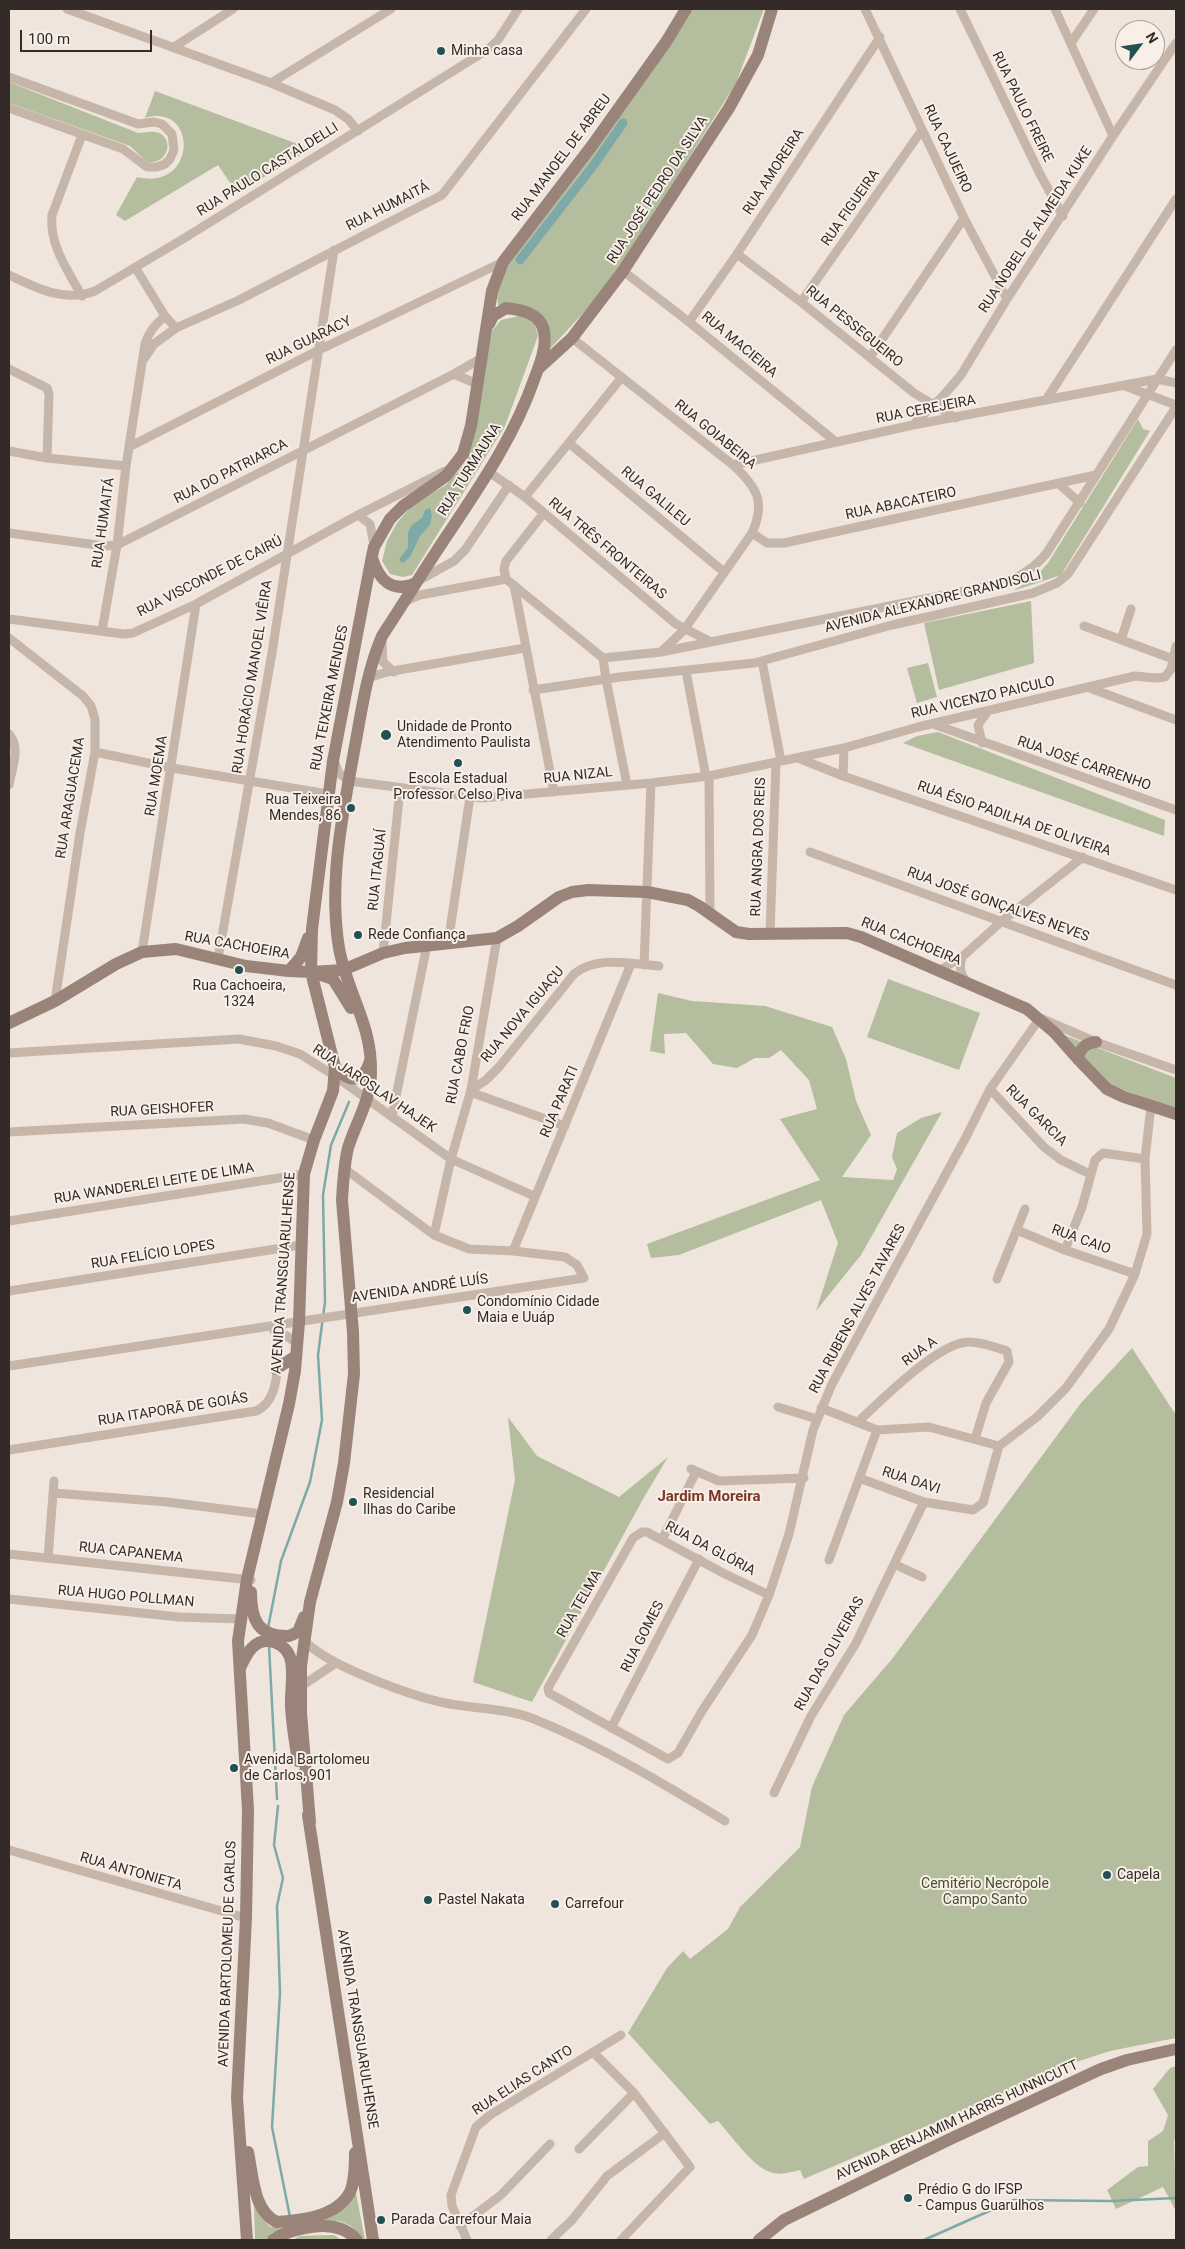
<!DOCTYPE html>
<html>
<head>
<meta charset="utf-8">
<style>
	body { margin:0 }
	#map { position:relative; width:1185px; height:2249px; overflow:hidden; background:#efe5dc; font-family:Roboto,sans-serif }
	canvas { display:block }
	.frame { position:absolute; inset:0; border:10px solid #342b28; pointer-events:none }
	.north { position:absolute; left:1115px; top:20px; width:50px; height:50px; box-sizing:border-box; background:#f8efe8; border:1px solid #aaa19b; border-radius:50%; rotate:59deg; font-size:14px; font-weight:700; line-height:20px; text-align:center; color:#342b28 }
	.north::after { content:''; display:block; margin:auto; width:18px; height:22px; background:#215152; clip-path:polygon(50% 0,100% 100%,50% 72%,0 100%) }
	.scale { position:absolute; left:20px; top:30px; width:132px; height:22px; box-sizing:border-box; border:2px solid #342b28; border-top:0; padding-left:6px; font-size:15px; line-height:18px; white-space:nowrap; color:#342b28; -webkit-text-stroke:4px #f8efe8; paint-order:stroke }
</style>
</head>
<body>
<div id="map">
<canvas width="1185" height="2249"></canvas>
<div class="frame"></div>
<div class="north">N</div>
<div class="scale">100 m</div>
</div>
<script>
const c = document.querySelector('canvas').getContext('2d');
c.lineJoin = 'round';
function fill(path, color) { c.fillStyle = color; c.fill(path, 'evenodd'); }
function strokePath(path, color, width, dash) { c.strokeStyle = color; c.lineWidth = width; c.lineCap = dash ? 'butt' : 'round'; c.setLineDash(dash || []); c.stroke(path); }
function drawText(font, color, halo, rows, align = 'center') {
  c.font = font + ' Roboto,sans-serif'; c.lineWidth = 4; c.setLineDash([]); c.textBaseline = 'middle'; c.strokeStyle = halo; c.fillStyle = color; for (const [text, x, y, turn = 0] of rows) {
    c.save(); c.translate(x, y); c.rotate((+turn || 0) * Math.PI / 180); c.textAlign = isNaN(turn) ? turn : align; if (halo) c.strokeText(text, 0, 0); c.fillText(text, 0, 0); c.restore();
  }
}
fill(new Path2D(`
	M690,9H764L736,83L617,273L586,310L548,351V340L520,306L498,305L497,295L503,272Z
	M9,82L138,133C144,133 149,131 155,132C175,135 170,165 147,162L130,146L9,103Z
	M155,91L311,149L237,193L218,165L125,221L116,215L137,177C198,192 198,102 145,118Z
	M524,315L535,324L538,336L505,426L412,575L403,577L390,574L382,561L387,541L397,523L413,504L446,485L467,461L479,409L492,331L501,320Z
	M1138,419L1143,429L1150,431L1061,575L1013,591L1035,577L1048,563Z
	M1031,601L1034,663L939,690L924,623Z
	M928,663L937,697L917,703L907,668Z
	M938,732L1165,820L1164,836L903,743L917,736Z
	M888,979L980,1013L959,1070L867,1037Z
	M658,993L692,1001L765,1006L832,1027L846,1059L856,1101L871,1135L842,1177L893,1180L897,1169L892,1157L897,1133L921,1118L942,1112L861,1255L816,1311L838,1243L821,1200L679,1255L651,1258L647,1244L820,1180L780,1119L817,1109L809,1080L781,1050L769,1058H755L737,1068L713,1064L686,1033L664,1034L665,1054L650,1051Z
	M1064,1035L1176,1078V1110L1106,1083Z
	M1132,1348L1176,1415V2038L1110,2051L1076,2062L804,2179L800,2170C791,2172 780,2176 770,2172C752,2166 731,2135 718,2121L710,2124L628,2033L667,1968L683,1951L690,1959L728,1929L740,1907L800,1847L812,1787L844,1715L892,1659L1081,1403Z
	M508,1417L537,1456L619,1497L668,1457L643,1499L532,1702L473,1682L515,1480Z
	M1176,2066V2137L1174,2141L1176,2211L1163,2187L1116,2209L1107,2190L1138,2167L1148,2166V2141L1163,2131L1168,2115L1153,2089L1170,2068Z
	M356,2193L365,2240L351,2226L339,2221H321L272,2233L266,2240H255L254,2202L260,2216L270,2227L320,2218Z
	M334,2235L341,2240H293L299,2236Z`), '#b4bd9d');
fill(new Path2D(`
	M430,508L432,515L430,525L420,536L410,557L403,563L399,560L408,547V533L412,525L422,518L425,510Z`), '#7daaa9');
strokePath(new Path2D(`
	M268,1628L281,1561L310,1482L322,1420L318,1355L325,1302L323,1195L331,1145L349,1102
	M269,1646L277,1799
	M278,1806L274,1845L283,1878L277,1906L280,1993L272,2127L290,2217
	M924,2240L1014,2200L1112,2201L1176,2198`), '#7daaa9', 2.5);
strokePath(new Path2D(`
	M520,260L593,166L623,123`), '#7daaa9', 9);
strokePath(new Path2D(`
	M67,9L271,83L335,110L348,119L358,131
	M865,9L964,218L1007,299
	M960,9L1040,174L1063,216
	M1055,9L1113,136
	M1071,43L1094,9
	M174,47L233,9
	M9,77L138,124L154,122L162,124L172,134L174,150L170,159L165,164L157,167H147L123,149L9,108
	M271,83L391,9
	M737,254L801,302L914,393L956,418
	M135,267L165,316L176,328
	M623,271L689,322L836,442
	M9,275C37,288 64,303 95,291L183,239L487,50L498,40L518,9
	M82,296C68,271 49,245 52,215L82,135
	M801,302L922,130
	M689,322L737,254L880,37
	M572,338L733,465C757,487 766,502 752,533L684,630L661,652
	M870,357L964,218
	M144,359L154,344L176,328L239,300L442,195L586,9
	M9,369L47,388L49,394L47,458
	M454,374L477,384
	M1125,386L1176,405
	M1046,400L1176,199
	M913,425L943,396L961,375L1007,299L1113,136L1176,43
	M570,444L724,572
	M129,447L317,351L503,262
	M9,451L47,458L126,466
	M733,465L913,425L1157,379L1176,383
	M489,472L525,497L676,624L711,642
	M1059,484L1080,503
	M525,497L622,377
	M358,515L370,524L374,545
	M9,533L104,546L117,545L454,374L480,359
	M752,533L767,543H784L1096,475
	M506,579L603,658
	M506,579L504,569L506,561L543,514
	M418,581L454,561L465,550L509,485
	M514,585L554,792
	M405,601L420,595L506,579
	M9,619L123,634L133,633L196,604L358,515L445,471
	M1084,626L1173,659
	M102,631L117,545L126,466L145,344C149,331 156,324 165,316
	M9,638L83,696L91,706L95,719V752L80,833L55,1001
	M1121,640L1131,609
	M382,642L383,662L394,672
	M603,658L661,652L989,586C1013,580 1030,573 1046,554L1176,350
	M603,658L606,679L627,785
	M762,661L781,761
	M686,671L706,777
	M368,678L387,672L525,648
	M1087,687L1176,720
	M533,690L620,677L754,663L892,625L1033,593L1057,583L1068,574L1176,407
	M933,724L1176,810
	M9,734C21,748 12,768 9,785
	M982,743L978,725L988,711
	M95,752L172,768L328,794
	M798,758L843,776L1176,890
	M334,761L339,773L349,781L482,798L651,783L709,776L844,748L918,727L1135,676L1155,678L1165,677L1171,669L1176,646
	M709,776L710,913
	M843,776L844,748
	M810,852L1176,985
	M770,934L776,762
	M448,943L470,797
	M142,952L196,604
	M383,953L400,789
	M962,957C959,968 960,974 967,982
	M218,959L272,653L334,250
	M644,965L651,783
	M940,970L962,957L1002,921L1083,857
	M9,1053L239,1039L276,1046L300,1054L335,1076L451,1159L534,1196
	M990,1089L1044,1147L1061,1160L1090,1174
	M471,1090L486,1080L499,1067L574,974C597,955 631,964 659,966
	M470,1092L565,1126
	M392,1116L427,945
	M9,1132L244,1119L268,1123L314,1140
	M9,1221L304,1174
	M1017,1230L1065,1250L1135,1274
	M434,1235L451,1159L471,1090L497,938
	M1065,1250L1082,1207L1095,1160L1103,1153L1145,1159
	M513,1251L631,964
	M997,1279L1025,1209
	M9,1291L301,1245
	M274,1331L287,1336L297,1344
	M9,1366L584,1278L577,1265L565,1257L513,1251L469,1249L434,1235L345,1169
	M778,1407L817,1419
	M821,1408L877,1430L929,1427L999,1446
	M858,1422C879,1402 940,1341 969,1342C981,1342 995,1347 1007,1351L1009,1362L986,1403L975,1439
	M999,1446L1037,1417L1066,1388L1109,1329L1135,1274L1147,1234L1145,1159L1151,1106
	M9,1450L256,1411C282,1400 277,1357 279,1332
	M691,1469L719,1481L804,1478
	M859,1478L924,1502L973,1510L983,1503L999,1446
	M54,1493L167,1502L262,1514
	M662,1540L696,1472
	M9,1554L251,1580
	M48,1558L54,1481
	M829,1560L877,1430
	M894,1564L922,1577
	M769,1595L725,1574L647,1532H642L633,1538L548,1688L549,1693L668,1759L678,1753L702,1711L752,1635L769,1595L789,1534L813,1430L832,1384L966,1137L990,1089L1040,1018L1096,1042L1176,1070
	M9,1599L179,1617L240,1619
	M304,1640C325,1665 412,1696 445,1703C475,1709 506,1708 534,1719C601,1746 664,1784 725,1821
	M300,1687L336,1663
	M611,1728L699,1559
	M774,1793L811,1716L856,1643L924,1502
	M9,1850L246,1918
	M593,2052L634,2093L690,2167L621,2240
	M579,2149L634,2093
	M460,2226L501,2195L550,2144
	M467,2240L452,2206L451,2195L476,2127L490,2115L621,2035
	M551,2240L572,2220L607,2176L665,2133`), '#c6b5a9', 9);
strokePath(new Path2D(`
	M539,368L572,338L623,271L729,108L758,55L772,9
	M372,558C379,580 392,594 416,583
	M289,971L301,957L308,938
	M318,974L333,979L351,1008
	M9,1023L55,1001L116,964L142,952L176,949L246,966L289,971L311,972L343,970L383,953L405,948L497,938L518,926L559,897L572,892L588,890L647,892L688,900L699,906L736,932L749,934L847,933L861,937L1027,1009L1055,1033L1078,1059L1107,1089L1124,1097L1176,1114
	M1078,1059C1080,1049 1085,1043 1096,1042
	M335,1067C349,1083 363,1084 370,1061
	M276,1369L296,1356
	M251,1592C251,1620 258,1637 289,1636L298,1632L304,1617
	M240,1668C246,1656 252,1640 269,1641C278,1642 287,1648 290,1657C295,1672 290,1691 291,1707C292,1725 295,1743 298,1761
	M308,1815L373,2240
	M310,1822L301,1713V1666L310,1602L337,1502L344,1463L354,1374L353,1332L342,1200C343,1183 344,1164 348,1148C356,1122 371,1100 371,1072C372,1024 347,993 339,948C328,882 343,812 355,746C362,708 367,671 382,636C401,607 419,578 438,549C475,493 513,441 535,377C540,364 547,346 544,332C541,313 522,310 506,308L493,316L489,324
	M248,2152C253,2175 253,2211 277,2222C302,2220 337,2217 350,2192C355,2181 355,2165 355,2153
	M247,2240L237,2098L246,1918L248,1810L238,1641L247,1579L289,1404L295,1371L299,1322L304,1174L314,1140L333,1091L335,1067L311,972L312,929L333,761L372,556L374,547L390,519L403,506L446,476L463,454L471,426L492,291L503,262L591,147L666,42L686,9
	M273,2240C289,2229 322,2222 341,2229C348,2231 352,2235 357,2240
	M759,2240L784,2220L948,2140L1101,2069L1127,2060L1176,2049`), '#9a847a', 12);
for (const [x, y, r, color] of [
	[441,51,5,"#215152"],
	[386,735,6,"#215152"],
	[458,763,5,"#215152"],
	[351,808,5,"#215152"],
	[358,935,5,"#215152"],
	[239,970,5,"#215152"],
	[467,1310,5,"#215152"],
	[353,1502,5,"#215152"],
	[234,1768,5,"#215152"],
	[1107,1875,5,"#215152"],
	[428,1900,5,"#215152"],
	[555,1904,5,"#215152"],
	[908,2198,5,"#215152"],
	[381,2220,5,"#215152"]
]) { const dot = new Path2D(); dot.arc(x, y, r, 0, 2 * Math.PI); c.fillStyle = color; c.fill(dot); strokePath(dot, '#f8efe8', 2); }
drawText('14px', '#342b28', '#f8efe8', [
	["Minha casa",451,51],
	["Unidade de Pronto",397,727],
	["Atendimento Paulista",397,743],
	["Escola Estadual",458,779,"center"],
	["Professor Celso Piva",458,795,"center"],
	["Rua Teixeira",341,800,"right"],
	["Mendes, 86",341,816,"right"],
	["Rede Confiança",368,935],
	["Rua Cachoeira,",239,986,"center"],
	["1324",239,1002,"center"],
	["Condomínio Cidade",477,1302],
	["Maia e Uuáp",477,1318],
	["Residencial",363,1494],
	["Ilhas do Caribe",363,1510],
	["Avenida Bartolomeu",244,1760],
	["de Carlos, 901",244,1776],
	["Capela",1117,1875],
	["Pastel Nakata",438,1900],
	["Carrefour",565,1904],
	["Prédio G do IFSP",918,2190],
	["- Campus Guarulhos",918,2206],
	["Parada Carrefour Maia",391,2220]
], 'left');
drawText('14px', '#342b28', '#f8efe8', [
	["RUA PAULO FREIRE",1022,107,64],
	["RUA CAJUEIRO",947,149,65],
	["RUA MANOEL DE ABREU",562,158,-53],
	["RUA PAULO CASTALDELLI",268,170,-32],
	["RUA AMOREIRA",774,172,-57],
	["RUA JOSÉ PEDRO DA SILVA",658,190,-57],
	["RUA HUMAITÁ",388,207,-27],
	["RUA FIGUEIRA",851,208,-55],
	["RUA NOBEL DE ALMEIDA KUKE",1036,230,-57],
	["RUA PESSEGUEIRO",854,327,39],
	["RUA GUARACY",309,341,-26],
	["RUA MACIEIRA",739,345,40],
	["RUA CEREJEIRA",926,410,-11],
	["RUA GOIABEIRA",715,435,39],
	["RUA TURMAUNA",470,470,-58],
	["RUA DO PATRIARCA",231,472,-27],
	["RUA GALILEU",655,497,40],
	["RUA ABACATEIRO",901,504,-12],
	["RUA HUMAITÁ",104,523,-82],
	["RUA TRÊS FRONTEIRAS",607,549,40],
	["RUA VISCONDE DE CAIRÚ",210,577,-27],
	["AVENIDA ALEXANDRE GRANDISOLI",933,602,-14],
	["RUA HORÁCIO MANOEL VIÊIRA",253,677,-81],
	["RUA TEIXEIRA MENDES",330,698,-79],
	["RUA VICENZO PAICULO",983,698,-13],
	["RUA JOSÉ CARRENHO",1084,764,19],
	["RUA MOEMA",157,776,-81],
	["RUA NIZAL",578,776,-6],
	["RUA ARAGUACEMA",71,798,-81],
	["RUA ÉSIO PADILHA DE OLIVEIRA",1014,819,19],
	["RUA ANGRA DOS REIS",759,847,-88],
	["RUA ITAGUAÍ",378,870,-84],
	["RUA JOSÉ GONÇALVES NEVES",998,905,20],
	["RUA CACHOEIRA",911,942,22],
	["RUA CACHOEIRA",237,946,10],
	["RUA NOVA IGUAÇU",523,1015,-50],
	["RUA CABO FRIO",461,1055,-79],
	["RUA JAROSLAV HAJEK",374,1089,34],
	["RUA PARATI",560,1102,-67],
	["RUA GEISHOFER",162,1110,-3],
	["RUA GARCIA",1036,1116,45],
	["RUA WANDERLEI LEITE DE LIMA",154,1184,-9],
	["RUA CAIO",1081,1240,20],
	["RUA FELÍCIO LOPES",153,1255,-9],
	["AVENIDA TRANSGUARULHENSE",284,1273,-86],
	["AVENIDA ANDRÉ LUÍS",420,1289,-8],
	["RUA RUBENS ALVES TAVARES",858,1309,-62],
	["RUA A",920,1352,-36],
	["RUA ITAPORÃ DE GOIÁS",173,1410,-9],
	["RUA DAVI",911,1481,18],
	["RUA DA GLÓRIA",710,1549,28],
	["RUA CAPANEMA",131,1553,6],
	["RUA HUGO POLLMAN",126,1597,5],
	["RUA TELMA",580,1604,-60],
	["RUA GOMES",643,1637,-63],
	["RUA DAS OLIVEIRAS",830,1654,-61],
	["RUA ANTONIETA",131,1872,16],
	["AVENIDA BARTOLOMEU DE CARLOS",228,1954,-88],
	["AVENIDA TRANSGUARULHENSE",357,2029,81],
	["RUA ELIAS CANTO",523,2081,-33],
	["AVENIDA BENJAMIM HARRIS HUNNICUTT",957,2121,-25]
]);
drawText('14px', '#46502e', '#f8efe8', [
	["Cemitério Necrópole",985,1884],
	["Campo Santo",985,1900]
]);
drawText('bold 15px', '#7c3728', '#f8efe8', [
	["Jardim Moreira",709,1497]
]);
</script>
</body>
</html>
